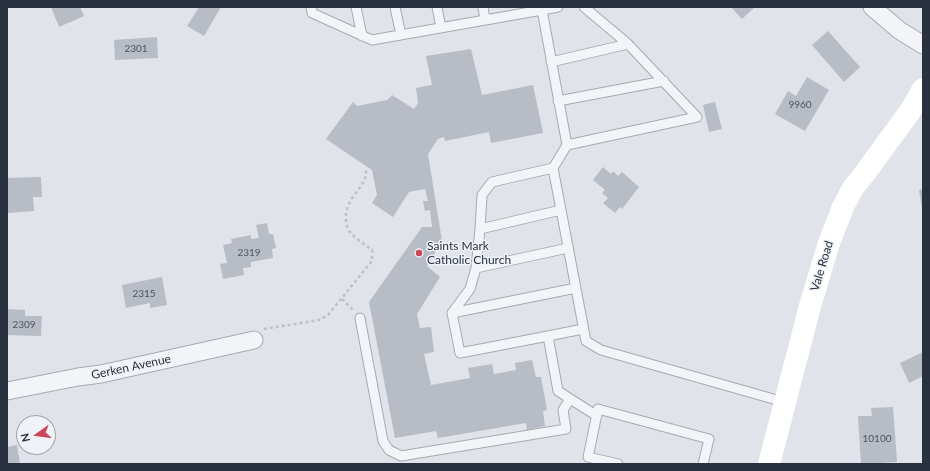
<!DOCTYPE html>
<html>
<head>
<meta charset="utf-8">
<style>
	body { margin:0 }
	#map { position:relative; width:930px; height:471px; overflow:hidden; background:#e0e3e9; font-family:Lato,sans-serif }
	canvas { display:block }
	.frame { position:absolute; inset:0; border:8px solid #293140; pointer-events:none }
	.north { position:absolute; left:16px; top:415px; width:40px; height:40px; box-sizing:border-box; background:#eff2f6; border:1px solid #a0a5ad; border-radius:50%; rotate:256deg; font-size:11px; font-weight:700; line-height:16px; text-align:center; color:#293140 }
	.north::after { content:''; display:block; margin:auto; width:14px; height:18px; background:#cb4859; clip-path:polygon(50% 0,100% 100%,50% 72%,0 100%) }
</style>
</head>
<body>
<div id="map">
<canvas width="930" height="471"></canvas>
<div class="frame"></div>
<div class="north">N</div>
</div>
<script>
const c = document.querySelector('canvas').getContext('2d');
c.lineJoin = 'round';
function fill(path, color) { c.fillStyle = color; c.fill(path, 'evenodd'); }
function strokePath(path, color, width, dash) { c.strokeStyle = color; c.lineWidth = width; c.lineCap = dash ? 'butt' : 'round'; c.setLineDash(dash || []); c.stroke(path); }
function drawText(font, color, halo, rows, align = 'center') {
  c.font = font + ' Lato,sans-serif'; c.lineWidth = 3; c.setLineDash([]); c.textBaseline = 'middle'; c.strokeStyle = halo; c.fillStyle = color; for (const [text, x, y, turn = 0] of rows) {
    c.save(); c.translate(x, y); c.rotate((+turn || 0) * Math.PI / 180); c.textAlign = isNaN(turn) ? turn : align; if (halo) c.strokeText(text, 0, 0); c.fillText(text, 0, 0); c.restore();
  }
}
fill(new Path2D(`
	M51,7H80L84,16L59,27Z
	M199,7H221L204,36L187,26Z
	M731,7H755L742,19Z
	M828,31L860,67L844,82L812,45Z
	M157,37L158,58L115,60L114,40Z
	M471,49L482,95L533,85L543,133L491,143L489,132L445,141L444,137L438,139L428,154L442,241L427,266L440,277L417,314L420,328L431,327L434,352L424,354L431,385L470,378L468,368L492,364L494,374L516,370L515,363L532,360L536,377H541L547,410L543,411L545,426L527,430L526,423L438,438L436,431L395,438L369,302L422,227H432L430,210L425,211L423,201H428L425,189L409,192L393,217L372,203L377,195L372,170L326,139L353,102L357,106L387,100L392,95L414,109L418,103L416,88L432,85L426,56Z
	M807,77L829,90L805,131L775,114L788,91L796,96Z
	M715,102L722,129L709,132L703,105Z
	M603,167L611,174L613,171L618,176L622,172L639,187L622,209L620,207L615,213L603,203L608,198L602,193L605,190L593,180Z
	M41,177L42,197H33L34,211L8,213L7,178Z
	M923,189V208H922L919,190Z
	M267,223L269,234H273L276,248L272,249L273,258L251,262V267L243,268L244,275L223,279L220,264L227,263L223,245L232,243L231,239L251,235V239L259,238L256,225Z
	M162,277L167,305L150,308V303L126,308L122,285Z
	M7,309L25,310V316H42L41,336L7,335Z
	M923,352V376L909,383L900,363Z
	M893,407L897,462L861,464L858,416H872L871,408Z
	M17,445L20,464H7V447Z`), '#b7bcc5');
const service = new Path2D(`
	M311,7L312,13L372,40L542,10L567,145
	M356,7L362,36
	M395,7L401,35
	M437,7L441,28
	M483,7L485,20
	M584,7L628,44L697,117
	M542,10L558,7
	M551,62L628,44
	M558,101L664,81
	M697,117L567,145L553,168L586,341L601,350L784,402
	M553,168L492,182L482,195L480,229L476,268L470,289L452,313L460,353L548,336L558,391L597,416
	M480,229L561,210
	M476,268L568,248
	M452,313L576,288
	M360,318L383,441L389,450L401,456L566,429L563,410L570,399
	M548,336L583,329
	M618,464L588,457L598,409L709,439L703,464`);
const minor = new Path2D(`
	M872,7L899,30L923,45
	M7,391L78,377L101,374L254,340`);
strokePath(service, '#a5aab3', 11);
strokePath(minor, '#a5aab3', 19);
strokePath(new Path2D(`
	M342,299L353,310
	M264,329L319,320L328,315L372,261V250C365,244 355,239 350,232C347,229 347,224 346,220C344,196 368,188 366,170`), '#bec1c7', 2.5, [3, 3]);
strokePath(service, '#f3f4f7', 9);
strokePath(minor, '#f3f4f7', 17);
strokePath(new Path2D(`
	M769,464L810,306L829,243L843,207L853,188L865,173L911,110L923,89`), '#fff', 22);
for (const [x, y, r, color] of [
	[419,253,4,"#cb4859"]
]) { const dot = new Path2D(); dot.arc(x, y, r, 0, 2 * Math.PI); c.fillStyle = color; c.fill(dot); strokePath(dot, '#eff2f6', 1.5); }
drawText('10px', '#4c5461', null, [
	["2301",136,49],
	["9960",800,105],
	["2319",249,253],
	["2315",144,294],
	["2309",24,325],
	["10100",877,439]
]);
drawText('12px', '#293140', '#eff2f6', [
	["Saints Mark",427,246],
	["Catholic Church",427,260]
], 'left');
drawText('12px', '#293140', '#eff2f6', [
	["Vale Road",822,266,-73],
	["Gerken Avenue",131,367,-12]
]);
</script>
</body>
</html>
